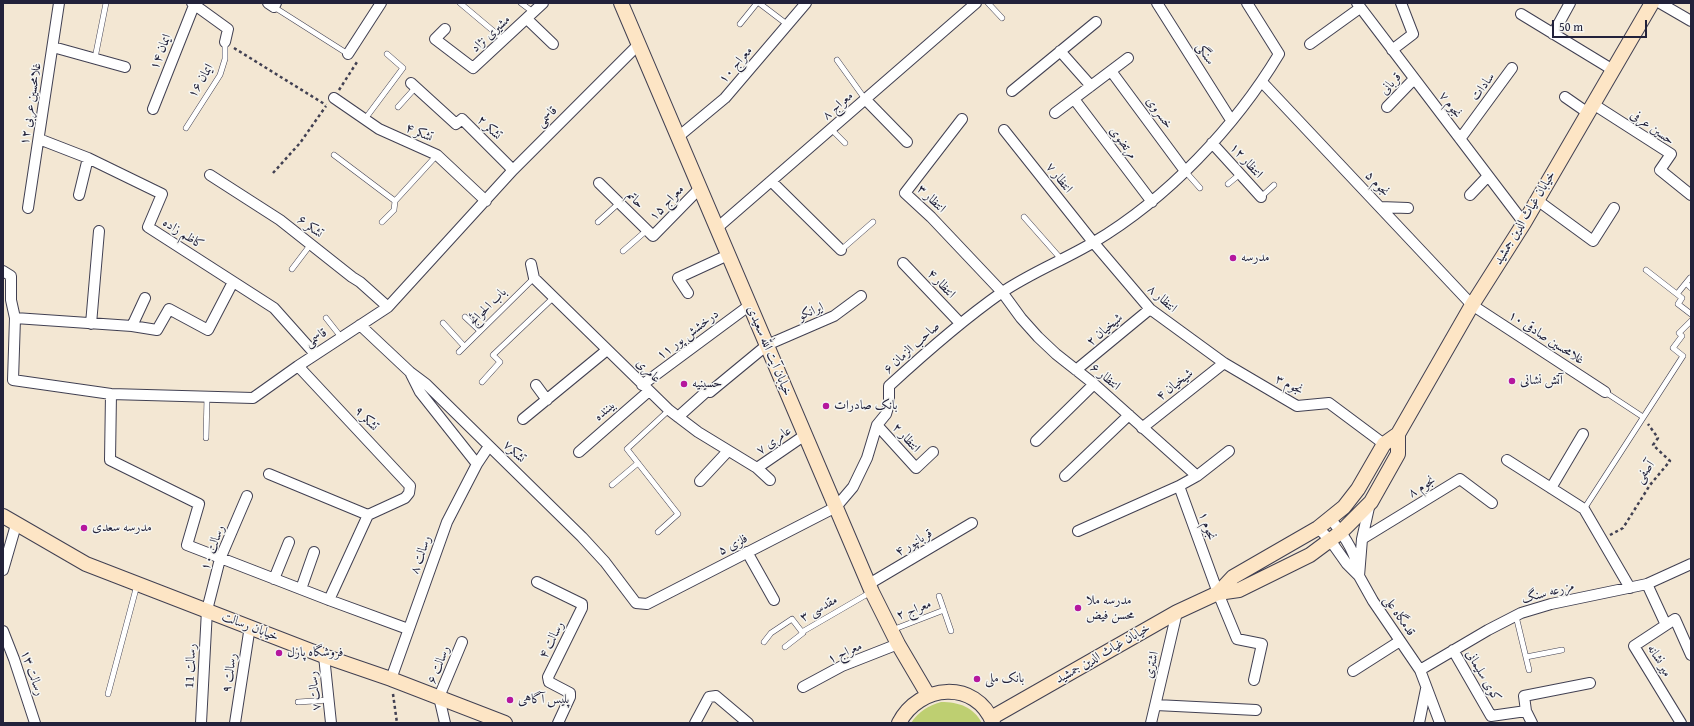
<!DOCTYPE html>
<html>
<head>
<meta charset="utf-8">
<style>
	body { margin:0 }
	#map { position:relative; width:1694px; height:726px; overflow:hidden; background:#f3e7d3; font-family:"Gentium Book Plus",serif }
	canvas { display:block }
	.frame { position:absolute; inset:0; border:4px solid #22223b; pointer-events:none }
	.scale { position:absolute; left:1552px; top:20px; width:95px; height:18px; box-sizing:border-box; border:2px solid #22223b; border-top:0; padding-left:5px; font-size:12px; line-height:14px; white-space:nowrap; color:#22223b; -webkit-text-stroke:3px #f6f6f2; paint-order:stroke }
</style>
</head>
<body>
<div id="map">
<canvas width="1694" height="726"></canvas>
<div class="frame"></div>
<div class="scale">50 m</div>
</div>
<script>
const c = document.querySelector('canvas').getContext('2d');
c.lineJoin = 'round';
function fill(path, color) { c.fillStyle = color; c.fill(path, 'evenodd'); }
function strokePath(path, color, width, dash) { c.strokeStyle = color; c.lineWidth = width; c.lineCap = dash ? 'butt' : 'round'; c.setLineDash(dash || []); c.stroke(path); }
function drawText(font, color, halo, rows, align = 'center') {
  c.font = font + ' "Gentium Book Plus",Amiri,serif'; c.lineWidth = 3; c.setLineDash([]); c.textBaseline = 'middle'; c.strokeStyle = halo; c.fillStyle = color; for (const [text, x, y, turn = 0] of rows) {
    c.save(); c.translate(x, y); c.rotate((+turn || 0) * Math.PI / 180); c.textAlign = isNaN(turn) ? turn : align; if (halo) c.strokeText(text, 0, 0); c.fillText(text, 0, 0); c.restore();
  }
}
fill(new Path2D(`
	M941,702C959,702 973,707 982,723H911C919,711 928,706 941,702Z`), '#becf71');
const lane = new Path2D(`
	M460,3L504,40
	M521,3L533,12
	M759,3L788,25
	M988,3L1002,18
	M274,7L348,54
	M740,24L757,3
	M95,58L106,3
	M837,60L865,99
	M398,107L416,87
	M365,119L403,68L387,54
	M186,128L220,75L225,59V42
	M831,129L845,143
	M334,155L395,201
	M1185,171L1200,188
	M1228,184L1240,174
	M1261,197L1274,185
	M1024,217L1061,259
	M382,222L394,210L395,201L437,155
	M598,222L619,203
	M841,250L873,222
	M623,251L647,230
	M292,269L311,244
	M1646,270L1682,298L1678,304L1691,314
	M1686,283L1691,288
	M1677,294L1690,278
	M465,317L480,331
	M326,318L341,337
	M443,323L464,346
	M459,352L534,278
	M482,382L500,362L493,355L554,297
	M1605,392L1643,417
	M206,438L207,397
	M612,485L638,463
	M1584,509L1683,356L1673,348L1682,336L1679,333L1691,321
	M658,532L678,514L627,449L669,410
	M939,596L951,631
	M1516,616L1529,670
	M892,630L944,610
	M764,642L771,633L792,619L802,632L871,592
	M785,647L803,633L802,632
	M1526,657L1562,650
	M108,694L137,585
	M298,702L329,700`);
const street = new Path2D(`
	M192,3L228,29L225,42
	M268,3L274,7L276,3
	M1157,3L1231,120
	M1357,3L1524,223
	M1660,3L1691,21
	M1521,14L1613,70
	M527,19L553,44
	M445,29L435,39L473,68L543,3
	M1553,34L1570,3
	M1310,44L1360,8
	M53,47L125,67
	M1392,50L1413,34L1401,3
	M1060,51L1091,86
	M348,54L381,3
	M1111,71L1185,171
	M1262,82L1472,305L1605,392
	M411,83L456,124L462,119L513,170
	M1012,91L1096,22
	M1565,97L1588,113
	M334,98L379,129L437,155L486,201
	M865,99L907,142
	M1074,99L1152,202
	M1593,104L1671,154L1660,170L1691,195
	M1387,107L1414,79
	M153,109L195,3
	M1055,113L1128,58
	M962,119L905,193L931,217L1002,292L1021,318L1038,337L1056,354L1094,384L1197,476
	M1004,130L1093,242L1150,309L1224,363L1297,406L1329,403L1384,444
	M678,137L725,98L806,3
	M39,139L88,158L162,194L148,227L274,308L315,354
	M1460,139L1512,68
	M1212,143L1261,197
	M210,175L280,220L352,277L360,282L388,307
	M771,181L841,250
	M599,183L653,236L700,188
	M79,195L88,158
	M1470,195L1488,176
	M1537,200L1593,241L1614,208
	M1380,207L1408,208
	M28,208L59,3
	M717,228L976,3
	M903,263L960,323
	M531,264L534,278L669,410L698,432L757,468L770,480
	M3,271L11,276V300L15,318L13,380L111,394L253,398L298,366L388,307L513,170L639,44
	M688,293L678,278L728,255
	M15,318L132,326L157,330L169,309L208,330L233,282
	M91,324L99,231
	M360,325L410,372L426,384L582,537L605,562L636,603L647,604L836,507L853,487L867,458L877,425L886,414L889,404V386C925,353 961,321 1001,293C1030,273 1064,260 1094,242C1168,198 1235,127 1279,54L1247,3
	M132,326L145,298
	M1076,370L1150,309
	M411,374L420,392L477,464
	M536,385L547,400
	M642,385L750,305
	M111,394L110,460L199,504L187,545L329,600L408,629
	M678,417L707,391L710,392L767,345L834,316L861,296
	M523,419L607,350
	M877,425L916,468L933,452
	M1142,428L1224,363
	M1036,441L1094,384
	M1229,451L1197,476L1179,486L1218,593L1237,639L1262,644L1254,680
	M579,452L649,391
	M1507,460L1584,509L1630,588
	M757,468L805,435
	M269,474L368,515L405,498L409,493L410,486L298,366
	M1065,476L1129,415
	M700,481L728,451
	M1551,488L1583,434
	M1330,518C1341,532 1354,549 1357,566
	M1318,528L1330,540L1347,564L1359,576L1373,601L1420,670L1440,723
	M1078,531L1179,486
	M1362,539L1460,479L1492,503
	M747,552L774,600
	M3,570L16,525
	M1359,576L1362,539L1370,503
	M274,579L289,542
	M537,582L582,604V608L548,677L549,682L570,693V697L558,723
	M869,584L972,523
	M1647,584L1666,625
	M301,589L314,552
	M329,600L368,515
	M3,631L14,659L35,723
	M1453,650L1491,716L1526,711L1532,723
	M324,656L331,723
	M1420,670L1488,630L1521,613L1551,604L1647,584L1691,564
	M1353,671L1400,641
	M391,679L447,522L477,464L489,446
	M803,687L842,666L898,644
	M1156,705L1256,710
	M1526,711L1524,696L1590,683
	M201,723L207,610L220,559L247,496
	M235,723L250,626
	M445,723L439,697L462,642
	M695,723L709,697L716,696L748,723
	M1151,723L1177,612
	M1419,723L1426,689
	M1681,723L1634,646L1675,619L1691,655`);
const secondary = new Path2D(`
	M621,3L872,592L898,644L928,695
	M3,516L86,564L324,656L391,679L505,723
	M1218,593L1233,577L1318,528L1344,507L1358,489L1384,444L1398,434L1472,305L1524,223L1652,3
	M991,718L1177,612L1218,593L1239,590L1310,555L1341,532L1371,502L1398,454V434
	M899,723C919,684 976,679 993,723`);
strokePath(lane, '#414052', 6);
strokePath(street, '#414052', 12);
strokePath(secondary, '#414052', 16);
strokePath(new Path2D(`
	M234,48L326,105
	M339,90L357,62
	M273,173L300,143L326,106
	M1610,535L1623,528L1650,485L1670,461L1653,445L1658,438L1648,424
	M393,694L397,723`), '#414052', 2.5, [3, 3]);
strokePath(lane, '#fff', 5);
strokePath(street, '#fff', 10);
strokePath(secondary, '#fde5c5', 14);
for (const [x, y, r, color] of [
	[1233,258,4,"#b5179e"],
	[1512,381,4,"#b5179e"],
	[684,384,4,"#b5179e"],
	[826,406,4,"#b5179e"],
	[84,528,4,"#b5179e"],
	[1078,608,4,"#b5179e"],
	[279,653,4,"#b5179e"],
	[977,679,4,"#b5179e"],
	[510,700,4,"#b5179e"]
]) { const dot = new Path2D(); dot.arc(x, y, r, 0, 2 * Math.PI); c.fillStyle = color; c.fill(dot); strokePath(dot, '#f6f6f2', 1.5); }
drawText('13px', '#22223b', '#f6f6f2', [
	["مشیری نژاد",491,34,-43],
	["ایمان ۱۴",161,52,-68],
	["سنگی",1205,54,57],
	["معراج ۱۰",736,65,-49],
	["ایمان ۱۶",201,81,-59],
	["قربانی",1391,84,-47],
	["سادات",1483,87,-54],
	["غلامحسین عربی ۱۲",31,104,-81],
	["نجوم ۷",1450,105,53],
	["معراج ۸",838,106,-41],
	["خسروی",1159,113,54],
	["قاسمی",547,117,-45],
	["تشکر ۲",489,128,45],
	["حسین عرفی",1652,128,35],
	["تشکر ۴",419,133,24],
	["مرتضوی",1123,143,53],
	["انتظار ۱۲",1246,161,48],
	["انتظار ۷",1059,178,52],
	["نجوم ۵",1377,184,47],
	["انتظار ۳",931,199,44],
	["حاتم",635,200,45],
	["معراج ۱۵",667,203,-46],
	["خیابان غیاث الدین جمشید",1525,218,-59],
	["تشکر ۶",310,227,38],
	["کاظم زاده",183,234,33],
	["انتظار ۴",941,284,47],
	["انتظار ۸",1162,299,42],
	["باب الحوائج",488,307,-45],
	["ایرانکو",811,312,-24],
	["شیخیان ۲",1105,330,-40],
	["درخشش پور ۱۱",688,335,-37],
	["قاسمی",316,338,-33],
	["غلامحسین صادقی ۱۰",1546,338,33],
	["صاحب الزمان ۶",912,348,-42],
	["خیابان آیت الله سعیدی",769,351,67],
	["عامری",648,371,44],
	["انتظار ۶",1105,377,40],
	["شیخیان ۴",1175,385,-38],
	["نجوم ۳",1289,385,26],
	["بیننده",605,411,-41],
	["تشکر ۹",366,419,47],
	["انتظار ۲",906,438,48],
	["عامری ۷",774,441,-35],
	["تشکر۷",514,452,45],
	["آصفی",1645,472,-53],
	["نجوم ۸",1422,487,-32],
	["نجوم ۱",1207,526,70],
	["قربانپور ۴",914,543,-31],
	["فلزی ۵",733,545,-27],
	["رسالت ۱۰",213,548,-70],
	["رسالت ۸",421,555,-70],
	["مزرعه سنگ",1548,593,-15],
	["مقدسی ۳",819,609,-29],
	["معراج ۲",914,610,-21],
	["قدمگاه علی",1399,616,56],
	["خیابان رسالت",250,627,21],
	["رسالت ۴",552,640,-63],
	["معراج ۱",845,653,-24],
	["خیابان غیاث الدین جمشید",1103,654,-30],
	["میر نشانه",1659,661,59],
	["رسالت ۶",439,665,-68],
	["اشتری",1152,665,-77],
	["رسالت 11",191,666,-87],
	["رسالت ۱۳",32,673,71],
	["رسالت ۹",230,673,-81],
	["کوی سلیمانی",1483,676,60],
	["رسالت ۷",315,691,-96]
]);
drawText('13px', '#22223b', '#f6f6f2', [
	["مدرسه",1241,258],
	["آتش نشانی",1520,381],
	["حسینیه",692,384],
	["بانک صادرات",834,406],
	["مدرسه سعدی",92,528],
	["مدرسه ملا",1086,601],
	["محسن فیض",1086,616],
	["فروشگاه پازل",287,653],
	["بانک ملی",985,679],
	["پلیس آگاهی",518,700]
], 'left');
</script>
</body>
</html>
